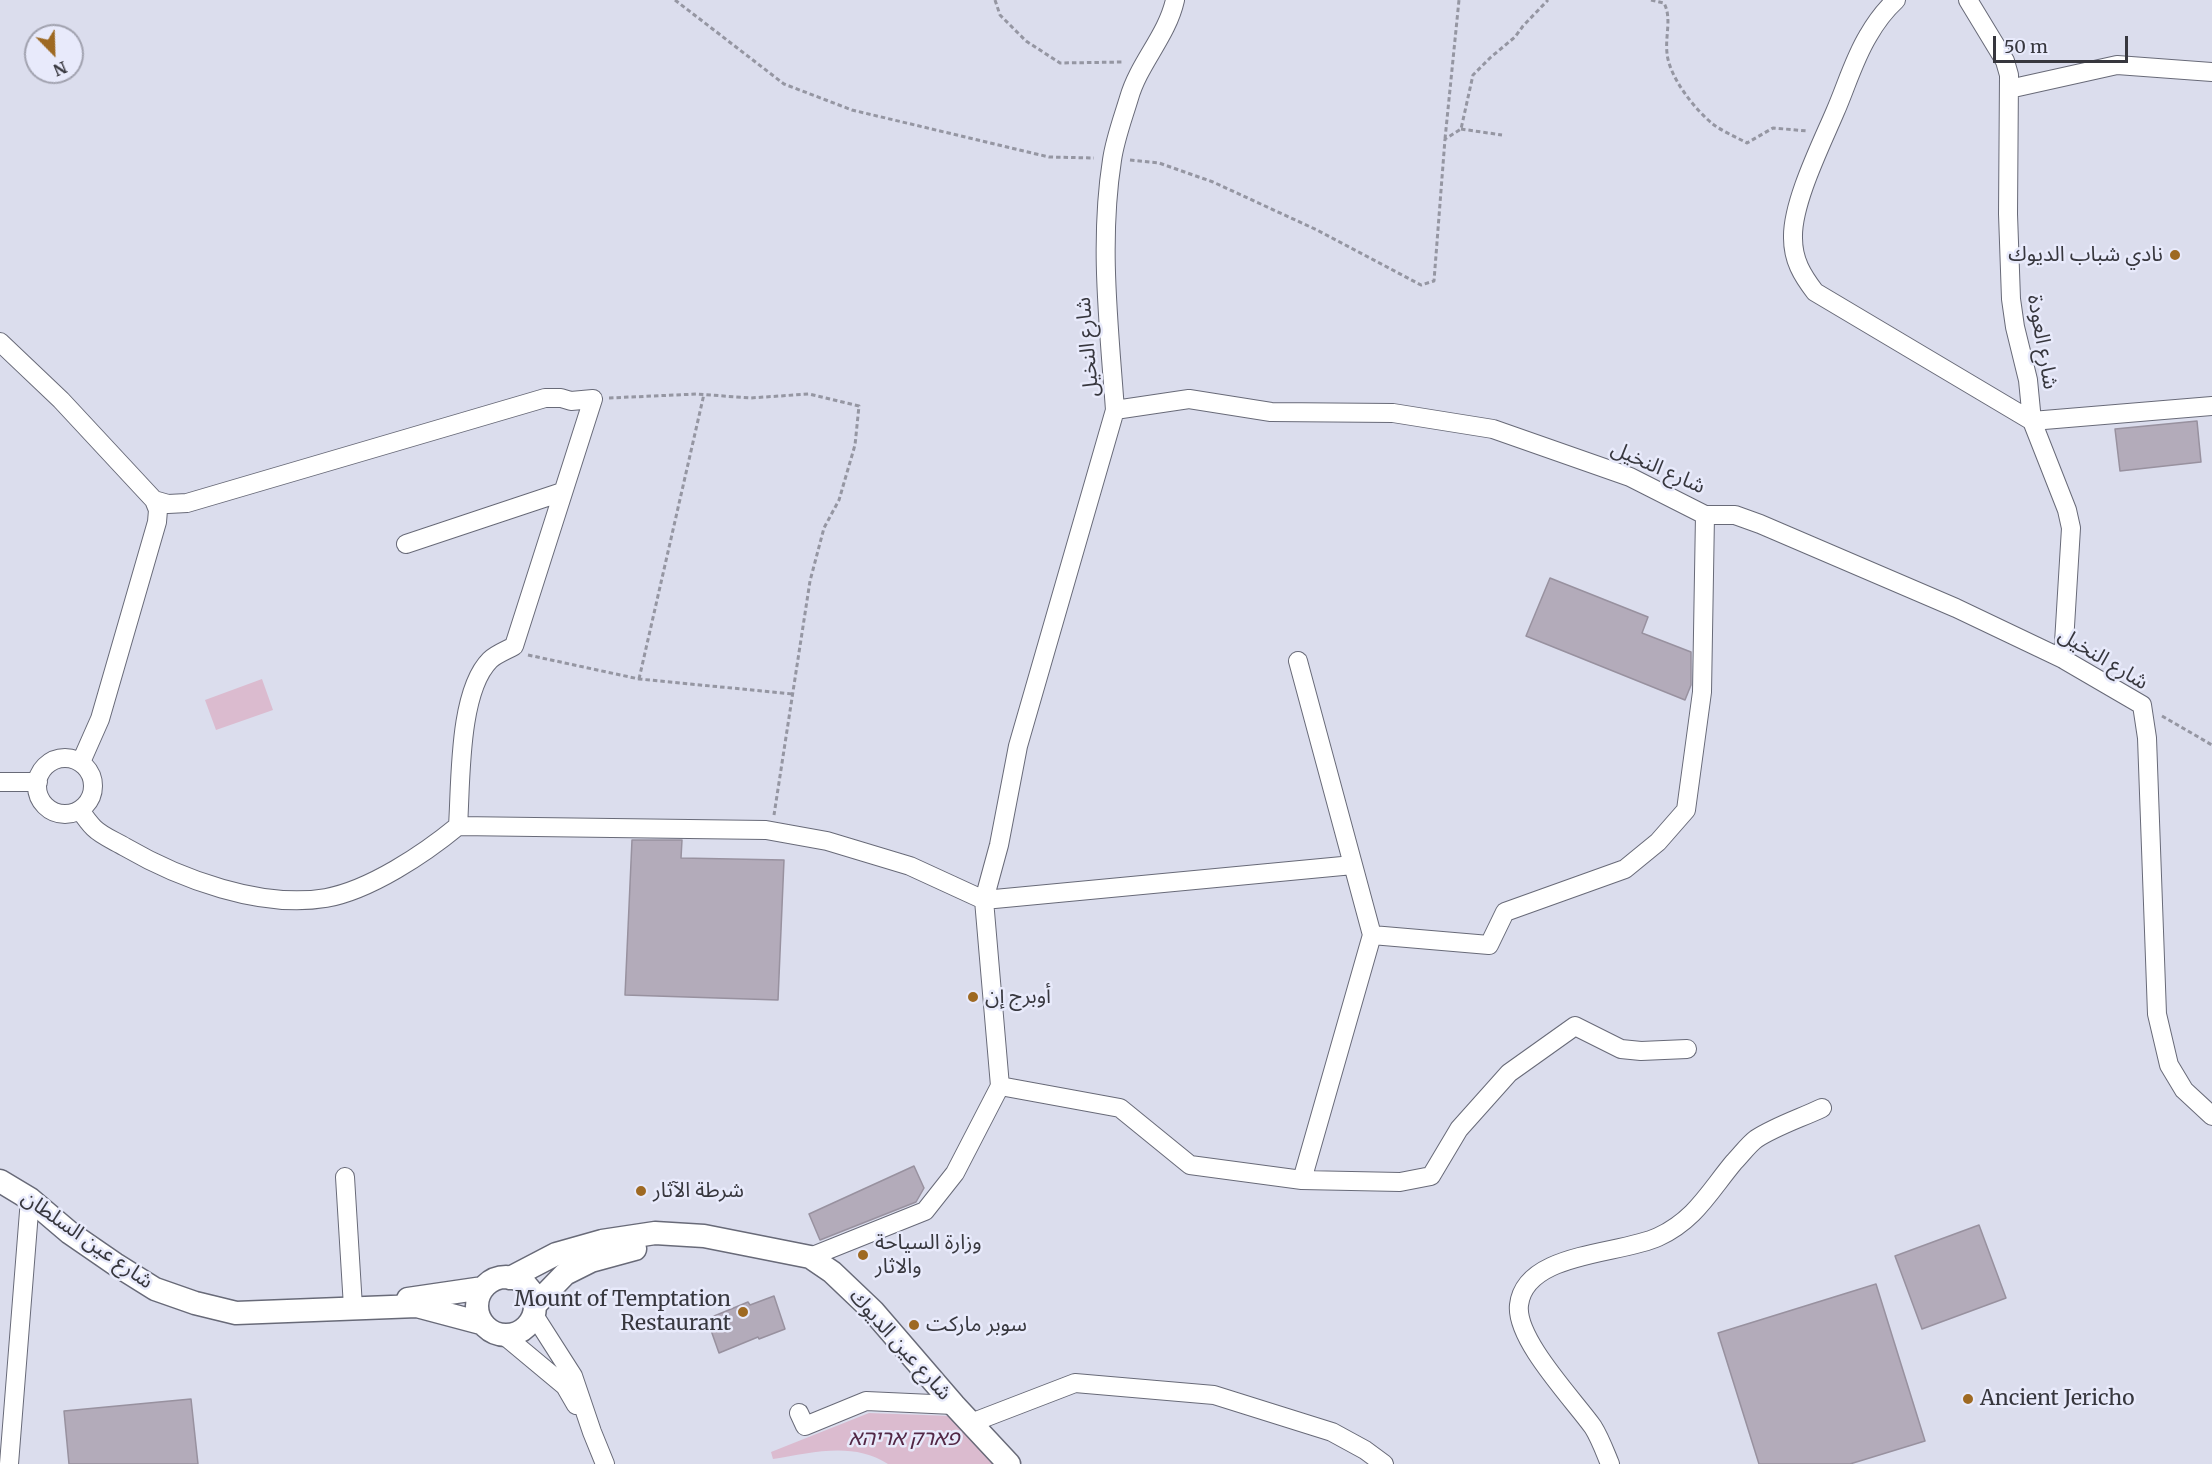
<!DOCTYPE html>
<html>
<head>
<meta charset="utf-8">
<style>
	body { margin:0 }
	#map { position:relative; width:2212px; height:1464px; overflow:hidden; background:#dbdded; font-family:Merriweather,serif }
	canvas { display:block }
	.north { position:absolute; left:24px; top:24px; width:60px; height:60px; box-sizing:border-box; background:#e8eafb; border:2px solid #a1a2af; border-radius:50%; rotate:157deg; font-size:16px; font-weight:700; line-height:24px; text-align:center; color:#37373e }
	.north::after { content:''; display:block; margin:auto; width:21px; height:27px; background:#9e6922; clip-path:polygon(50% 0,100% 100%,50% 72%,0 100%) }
	.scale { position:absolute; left:1993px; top:36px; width:135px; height:27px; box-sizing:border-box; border:3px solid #37373e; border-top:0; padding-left:8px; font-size:18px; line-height:21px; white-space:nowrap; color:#37373e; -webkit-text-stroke:4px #e8eafb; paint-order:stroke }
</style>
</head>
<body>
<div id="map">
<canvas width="2212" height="1464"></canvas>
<div class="north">N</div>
<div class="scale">50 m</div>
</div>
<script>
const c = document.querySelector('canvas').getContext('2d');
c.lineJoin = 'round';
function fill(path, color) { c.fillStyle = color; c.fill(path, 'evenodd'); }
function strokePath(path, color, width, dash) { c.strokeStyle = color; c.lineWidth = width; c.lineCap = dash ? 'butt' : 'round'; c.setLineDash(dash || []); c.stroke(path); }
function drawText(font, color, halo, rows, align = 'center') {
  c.font = font + ' Merriweather,"Noto Sans Arabic","Noto Sans Hebrew",serif'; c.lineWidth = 5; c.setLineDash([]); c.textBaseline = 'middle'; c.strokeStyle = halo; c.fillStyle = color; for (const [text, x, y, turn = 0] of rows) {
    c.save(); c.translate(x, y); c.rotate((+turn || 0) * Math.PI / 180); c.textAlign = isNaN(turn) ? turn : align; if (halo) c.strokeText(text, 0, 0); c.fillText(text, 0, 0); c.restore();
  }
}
fill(new Path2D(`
	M262,679L273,710L216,730L205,700Z
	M869,1413L951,1416L994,1464H888C852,1441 812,1453 773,1459L771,1452Z`), '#dbbbcf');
const building = new Path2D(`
	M2197,421L2201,462L2120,471L2115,429Z
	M1550,578L1648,617L1642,633L1691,652V685L1685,700L1526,636Z
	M632,840H682L681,858L784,860L778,1000L625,995Z
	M914,1166L924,1188L916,1202L820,1240L809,1214Z
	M1979,1225L2006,1298L1922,1329L1895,1256Z
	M1876,1284L1925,1441L1850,1464H1759L1718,1333Z
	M774,1296L785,1329L759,1339L758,1337L719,1353L707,1319L748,1302L750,1305Z
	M191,1399L198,1464H69L64,1411Z`);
fill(building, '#b3abba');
strokePath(building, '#98919f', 1.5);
const minor = new Path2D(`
	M1175,0C1167,36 1139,63 1129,98C1123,118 1115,139 1112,160C1099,243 1109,326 1115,410L1189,399L1271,412L1393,413L1493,429L1630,477L1705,515H1735L1760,524L1956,608L2063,659L2142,705L2147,738L2157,1014L2169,1065L2184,1090L2212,1116
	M1896,0C1884,11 1876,22 1868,36C1854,59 1846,87 1835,112C1821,145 1792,203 1793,238C1793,260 1802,275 1815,292L2032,421L2212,406
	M1968,0L2005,61L2009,75L2008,214L2011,299L2015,327L2028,380L2032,421L2067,510L2071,528L2063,659
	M2009,89L2117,65L2212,72
	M0,342L61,400L154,500L158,510L157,522L100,719L81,762
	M154,500L168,504L187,503L545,398H561L571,401L593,399L514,646C507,650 496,654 490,660C458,692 461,783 458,826
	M406,544L562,492
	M1298,661L1372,935L1489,945L1505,912L1625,869L1658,842L1686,810L1702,692L1705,515
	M37 786a28 28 0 1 1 56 0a28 28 0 1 1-56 0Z
	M0,782H38
	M80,810C84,816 89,823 94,828C102,836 115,841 125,847C180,879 261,909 326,898C370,890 424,854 458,826L766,830L827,841L910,866L984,900L1353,865
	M1000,1086L1120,1108L1190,1165L1302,1180L1372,935
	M345,1177L353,1307
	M1302,1180L1400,1182L1431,1176L1459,1129L1509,1073L1575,1026L1621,1049L1641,1051L1687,1049
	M810,1257L925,1211L955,1173L1000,1086L984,900L999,845L1018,746L1115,410
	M534,1315L573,1376L592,1432L605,1464
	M505,1336L565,1386L576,1405
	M799,1413L805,1426L866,1401L954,1405
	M971,1423L1075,1383L1214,1395L1332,1432L1365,1450L1384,1464
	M9,1464L30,1199
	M1610,1464C1605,1452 1600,1438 1593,1427C1573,1399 1515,1339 1519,1305C1525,1252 1619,1255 1658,1237C1695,1220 1709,1192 1734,1162C1741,1155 1748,1145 1756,1139C1776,1126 1801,1118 1822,1108`);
const major = new Path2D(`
	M0,1181L30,1199L70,1233L115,1264L155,1289L195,1303L236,1313L417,1306L481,1323
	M477 1306a29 29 0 1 1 58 0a29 29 0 1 1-58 0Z
	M510,1278L556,1254L602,1241L655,1233L704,1236L810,1257L832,1272L873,1311L954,1405L1009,1464
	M408,1299L483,1288
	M535,1305L565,1274L591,1261L635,1249`);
strokePath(minor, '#686a78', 20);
strokePath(major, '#686a78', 25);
strokePath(new Path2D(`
	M675,0L784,84L852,110L1049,157L1094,158
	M995,0L1000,15L1026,41L1060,63L1124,62
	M1651,0L1664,3C1672,18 1665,36 1667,53C1669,77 1695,110 1714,125C1724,132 1736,137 1747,143L1773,128L1808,131
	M1461,129L1502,135
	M1445,139L1459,0
	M1130,160L1159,163L1213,182L1317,230L1421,285L1434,281L1445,139L1461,129L1473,75L1491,57L1515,37L1523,26L1548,0
	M609,398L697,394L750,398L809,394L859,406L855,445L839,500L824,528L810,581L774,815
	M528,655L639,679L793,694
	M639,679L704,394
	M2162,716L2212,745`), '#9596a2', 3, [4.5, 3]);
strokePath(minor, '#fff', 18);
strokePath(major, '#fff', 22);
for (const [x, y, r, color] of [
	[2175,255,6,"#9e6922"],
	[973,997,6,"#9e6922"],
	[641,1191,6,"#9e6922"],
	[863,1255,6,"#9e6922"],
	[743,1312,6,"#9e6922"],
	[914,1325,6,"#9e6922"],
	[1968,1399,6,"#9e6922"]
]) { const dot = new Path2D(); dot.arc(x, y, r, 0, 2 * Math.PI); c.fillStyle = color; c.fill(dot); strokePath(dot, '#e8eafb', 2); }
drawText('21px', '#37373e', '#e8eafb', [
	["نادي شباب الديوك",2163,255,"right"],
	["أوبرج إن",985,997],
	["شرطة الآثار",653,1191],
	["وزارة السياحة",875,1243],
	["والاثار",875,1267],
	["Mount of Temptation",731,1300,"right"],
	["Restaurant",731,1324,"right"],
	["سوبر ماركت",926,1325],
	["Ancient Jericho",1980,1399]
], 'left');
drawText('21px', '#37373e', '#e8eafb', [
	["شارع العودة",2042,342,80],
	["شارع النخيل",1088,347,-95],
	["شارع النخيل",1658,468,24],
	["شارع النخيل",2103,659,31],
	["شارع عين السلطان",87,1240,35],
	["شارع عين الديوك",900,1345,48]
]);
drawText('italic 21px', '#522745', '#e8eafb', [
	["פארק אריהא",904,1439]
]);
</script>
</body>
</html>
